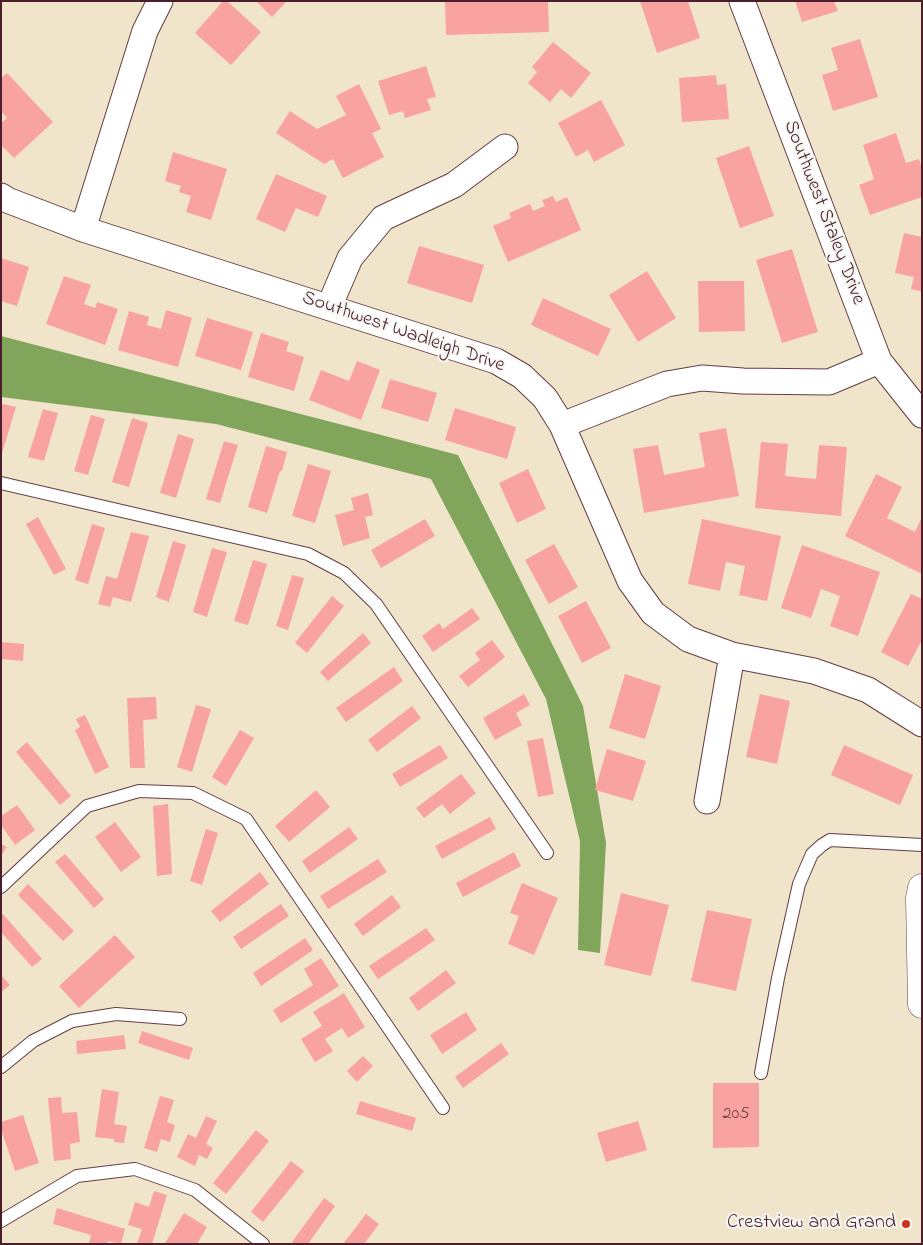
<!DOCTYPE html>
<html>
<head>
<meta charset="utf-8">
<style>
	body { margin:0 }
	#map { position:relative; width:923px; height:1245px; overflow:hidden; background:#f0e4ca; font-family:"Indie Flower",sans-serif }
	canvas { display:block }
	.frame { position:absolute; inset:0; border:2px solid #4a1f2b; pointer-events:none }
</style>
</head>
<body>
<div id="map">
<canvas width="923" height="1245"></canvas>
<div class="frame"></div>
</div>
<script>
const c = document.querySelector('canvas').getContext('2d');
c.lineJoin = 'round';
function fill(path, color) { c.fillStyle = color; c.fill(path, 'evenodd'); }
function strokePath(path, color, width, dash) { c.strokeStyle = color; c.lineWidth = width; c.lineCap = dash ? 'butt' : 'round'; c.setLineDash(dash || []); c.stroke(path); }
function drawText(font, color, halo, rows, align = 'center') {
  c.font = font + ' "Indie Flower",sans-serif'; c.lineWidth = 4; c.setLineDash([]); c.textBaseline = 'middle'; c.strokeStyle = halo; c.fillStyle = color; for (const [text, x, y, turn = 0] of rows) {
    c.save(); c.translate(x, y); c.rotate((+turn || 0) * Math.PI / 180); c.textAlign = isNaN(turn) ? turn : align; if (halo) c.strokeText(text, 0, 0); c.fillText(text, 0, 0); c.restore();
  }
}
fill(new Path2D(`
	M1,336L458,455L583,706L606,843L600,953L578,950L580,841L546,699L431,479L216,424L1,397Z`), '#81a55b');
fill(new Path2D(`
	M223,1H227L261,32L231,65L195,33Z
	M256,1H287L272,17Z
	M445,1H548L549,32L446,35Z
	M640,1H688L700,38L657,53Z
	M795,1H834L838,11L802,22Z
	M860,39L878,97L833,111L822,75L838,70L831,48Z
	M553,42L591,73L571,98L561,89L550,102L528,83L537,72L532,67Z
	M426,66L436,97L427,99L431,110L405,118L403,111L389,115L378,81Z
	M7,73L53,122L14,158L1,145V123L7,118L1,111V78Z
	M716,75L717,85L726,84L729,119L682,122L679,78Z
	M359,84L381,129L372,133L384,157L343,178L333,159L324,164L276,133L290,111L317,129L346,115L336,96Z
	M601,100L625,145L594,162L588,150L576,157L558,123Z
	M896,133L906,163L919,159L922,169V197L870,215L859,185L874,179L863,145Z
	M749,146L774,216L740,228L716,158Z
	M173,152L227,169L211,220L186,212L191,196L179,192L181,186L165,181Z
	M276,174L327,196L318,217L296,208L285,232L256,219Z
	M553,196L556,202L567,197L581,230L508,262L493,226L511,218L509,213L530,204L533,211L545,206L542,200Z
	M904,233L922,237V292L911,289L914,277L895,273Z
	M419,246L484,265L472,303L407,283Z
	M792,249L818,332L782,343L756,260Z
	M1,258L29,267L17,306L1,301Z
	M647,271L676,318L638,342L609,295Z
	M64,276L91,285L84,304L95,308L97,302L118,309L105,345L46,324Z
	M698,281H744L745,331L699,332Z
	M543,298L611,329L598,356L531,325Z
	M166,310L192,318L178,367L118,350L129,311L149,317L147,325L161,329Z
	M207,318L253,332L241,370L195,356Z
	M261,333L289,342L286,351L304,357L294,391L248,377Z
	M357,361L380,370L361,420L309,400L321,370L349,381Z
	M390,379L437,393L428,422L381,408Z
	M3,404L16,407L2,453L1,408Z
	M455,408L516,427L507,459L445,440Z
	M43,409L58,413L44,461L28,457Z
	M91,415L105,419L88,475L74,471Z
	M132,418L148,423L129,487L112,482Z
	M726,428L739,496L644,513L633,449L658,445L664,475L705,467L699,433Z
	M178,434L194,439L176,498L160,493Z
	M224,441L238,445L220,503L206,499Z
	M761,442L788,444L785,476L816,479L819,445L847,447L841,516L755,508Z
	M266,446L287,452L282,471H280L267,513L248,507Z
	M308,464L331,471L315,523L292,516Z
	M528,469L546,509L517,523L499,483Z
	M876,474L902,487L887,518L915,532L922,517V574L845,536Z
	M368,493L373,515L365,517L370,538L343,546L335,515L354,510L351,498Z
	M38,517L66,569L54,575L26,524Z
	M425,519L435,536L381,568L371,550Z
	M702,519L781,536L767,601L739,595L745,566L726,562L720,591L688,584Z
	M92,524L105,528L88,584L75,580Z
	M131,532L149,536L131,602L113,597L110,607L98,604L106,576L117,579Z
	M173,541L186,545L169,602L156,597Z
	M554,544L578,587L549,604L525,560Z
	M802,545L880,572L858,636L830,626L840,596L821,589L811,618L781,608Z
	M212,548L227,552L207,617L193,612Z
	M253,560L267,564L248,625L234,621Z
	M292,575L304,578L288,630L276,626Z
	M911,594L922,599V640L908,666L881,652Z
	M332,596L344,606L307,653L295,643Z
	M586,601L611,648L582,663L558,616Z
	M472,608L480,619L433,652L422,636L439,623L443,629Z
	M363,633L371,643L328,681L320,672Z
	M492,640L505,657L468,687L459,676L480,660L475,653Z
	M1,642L24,644L23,661L1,659Z
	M394,667L403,681L346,722L336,708Z
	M625,674L661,686L645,739L609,728Z
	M524,694L530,705L516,713L522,725L495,740L483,718Z
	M760,694L790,701L777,764L746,757Z
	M156,697L157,719L143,720L145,768H130L127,698Z
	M196,705L211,709L192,772L177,767Z
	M412,706L421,718L377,752L368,740Z
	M85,715L109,767L95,774L75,730L80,727L76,719Z
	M240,730L254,738L226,786L212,777Z
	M543,738L554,794L538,797L527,741Z
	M27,742L71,796L60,805L16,752Z
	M440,745L448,758L400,787L392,774Z
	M844,745L913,775L900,805L831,775Z
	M607,749L646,761L633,801L595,790Z
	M461,774L476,793L450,814L442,804L424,818L416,808Z
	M316,790L330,807L289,842L275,826Z
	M168,804L172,874L157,876L153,806Z
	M17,805L35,830L15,845L1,825V816Z
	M490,817L496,829L442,859L435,846Z
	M115,822L141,857L121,872L95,837Z
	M349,827L358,839L310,873L302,861Z
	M206,829L218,833L202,885L190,881Z
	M1,844L7,847L1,856Z
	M514,852L521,866L463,897L456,883Z
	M65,854L104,899L94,908L55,862Z
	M378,859L387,872L328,909L320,896Z
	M260,872L269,884L220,922L211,911Z
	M522,883L558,898L534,955L508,944L519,916L510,913Z
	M28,884L74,931L63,941L18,895Z
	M621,893L669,905L651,976L604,965Z
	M392,895L401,907L363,936L354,924Z
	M281,904L289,916L241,949L233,937Z
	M707,910L752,919L736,991L691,981Z
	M3,914L42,959L32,967L1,932V916Z
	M426,928L435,940L378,979L369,966Z
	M115,935L135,957L79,1008L59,986Z
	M305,938L313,950L261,986L253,973Z
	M321,958L339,986L281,1023L273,1010L313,985L304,969Z
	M446,970L456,983L418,1011L409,998Z
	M1,975L10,985L1,992Z
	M344,993L365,1027L348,1038L342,1028L325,1039L333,1051L315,1062L301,1039L322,1026L313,1012Z
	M466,1012L477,1030L442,1054L430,1035Z
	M142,1031L193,1048L189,1060L138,1043Z
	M124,1035L126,1049L77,1054L76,1041Z
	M501,1043L509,1054L463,1088L455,1077Z
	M363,1056L373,1066L357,1082L347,1071Z
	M713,1083H759V1147L713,1148Z
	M102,1089L119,1092L114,1124L127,1126L124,1143L114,1142V1139L95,1137Z
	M160,1096L174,1100L167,1122L175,1125L170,1142L161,1139L157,1152L144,1148Z
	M61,1097L62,1113L77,1112L80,1142L70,1144L71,1159L54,1161L48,1098Z
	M360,1101L416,1118L412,1131L356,1114Z
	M23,1115L39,1163L15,1171L1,1129V1122Z
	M206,1116L217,1121L206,1144L213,1148L207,1159L199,1155L195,1166L177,1157L188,1134L196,1138Z
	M638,1121L647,1150L606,1162L597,1133Z
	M256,1130L269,1141L226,1194L213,1183Z
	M291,1161L304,1171L263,1222L251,1212Z
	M154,1191L167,1195L152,1244H137L142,1229L128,1225L135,1202L149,1207Z
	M324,1198L335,1206L308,1244H295L292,1242Z
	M57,1208L125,1229L121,1244L108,1241L107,1244H89L91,1235L53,1224Z
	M184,1213L207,1227L197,1244H166L165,1243Z
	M366,1214L379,1224L364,1244H343Z`), '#f9a3a1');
const lane = new Path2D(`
	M1,483L308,554L344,573L376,604L547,853
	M1,887L87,806L139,791L193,793L246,819L443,1108
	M1,1067L33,1041L72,1021L116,1014L180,1019
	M761,1073L778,978L799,884L812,854L822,845L830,840L922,845
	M1,1221L77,1176L135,1169L195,1190L263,1244`);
const street = new Path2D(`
	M742,1L879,361L922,415
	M1,196L7,200L83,229L496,361L522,376L545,398L562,425L630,581L653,613L688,639L732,655L814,671L868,690L922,724
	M83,229L145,31L160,1
	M329,307L350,258L383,218L454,185L505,147
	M562,425L667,384L702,378L743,381L829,382L879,361
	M707,801L732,655`);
const secondary = new Path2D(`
	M922,888L920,898L922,1004`);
strokePath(lane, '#633d43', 14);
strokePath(street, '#633d43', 27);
strokePath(secondary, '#633d43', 29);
strokePath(lane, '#fff', 12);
strokePath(street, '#fff', 25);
strokePath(secondary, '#fff', 28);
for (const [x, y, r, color] of [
	[906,1224,5,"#c8321e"]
]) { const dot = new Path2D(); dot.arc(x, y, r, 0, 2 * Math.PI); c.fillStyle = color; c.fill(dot); strokePath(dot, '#f6f6f2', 2); }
drawText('18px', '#764048', null, [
	["205",736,1115]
]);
drawText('20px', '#4a1f2b', '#f6f6f2', [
	["Southwest Staley Drive",823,213,69],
	["Southwest Wadleigh Drive",403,333,19]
]);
drawText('20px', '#4a1f2b', '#f6f6f2', [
	["Crestview and Grand",896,1224]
], 'right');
</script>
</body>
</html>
